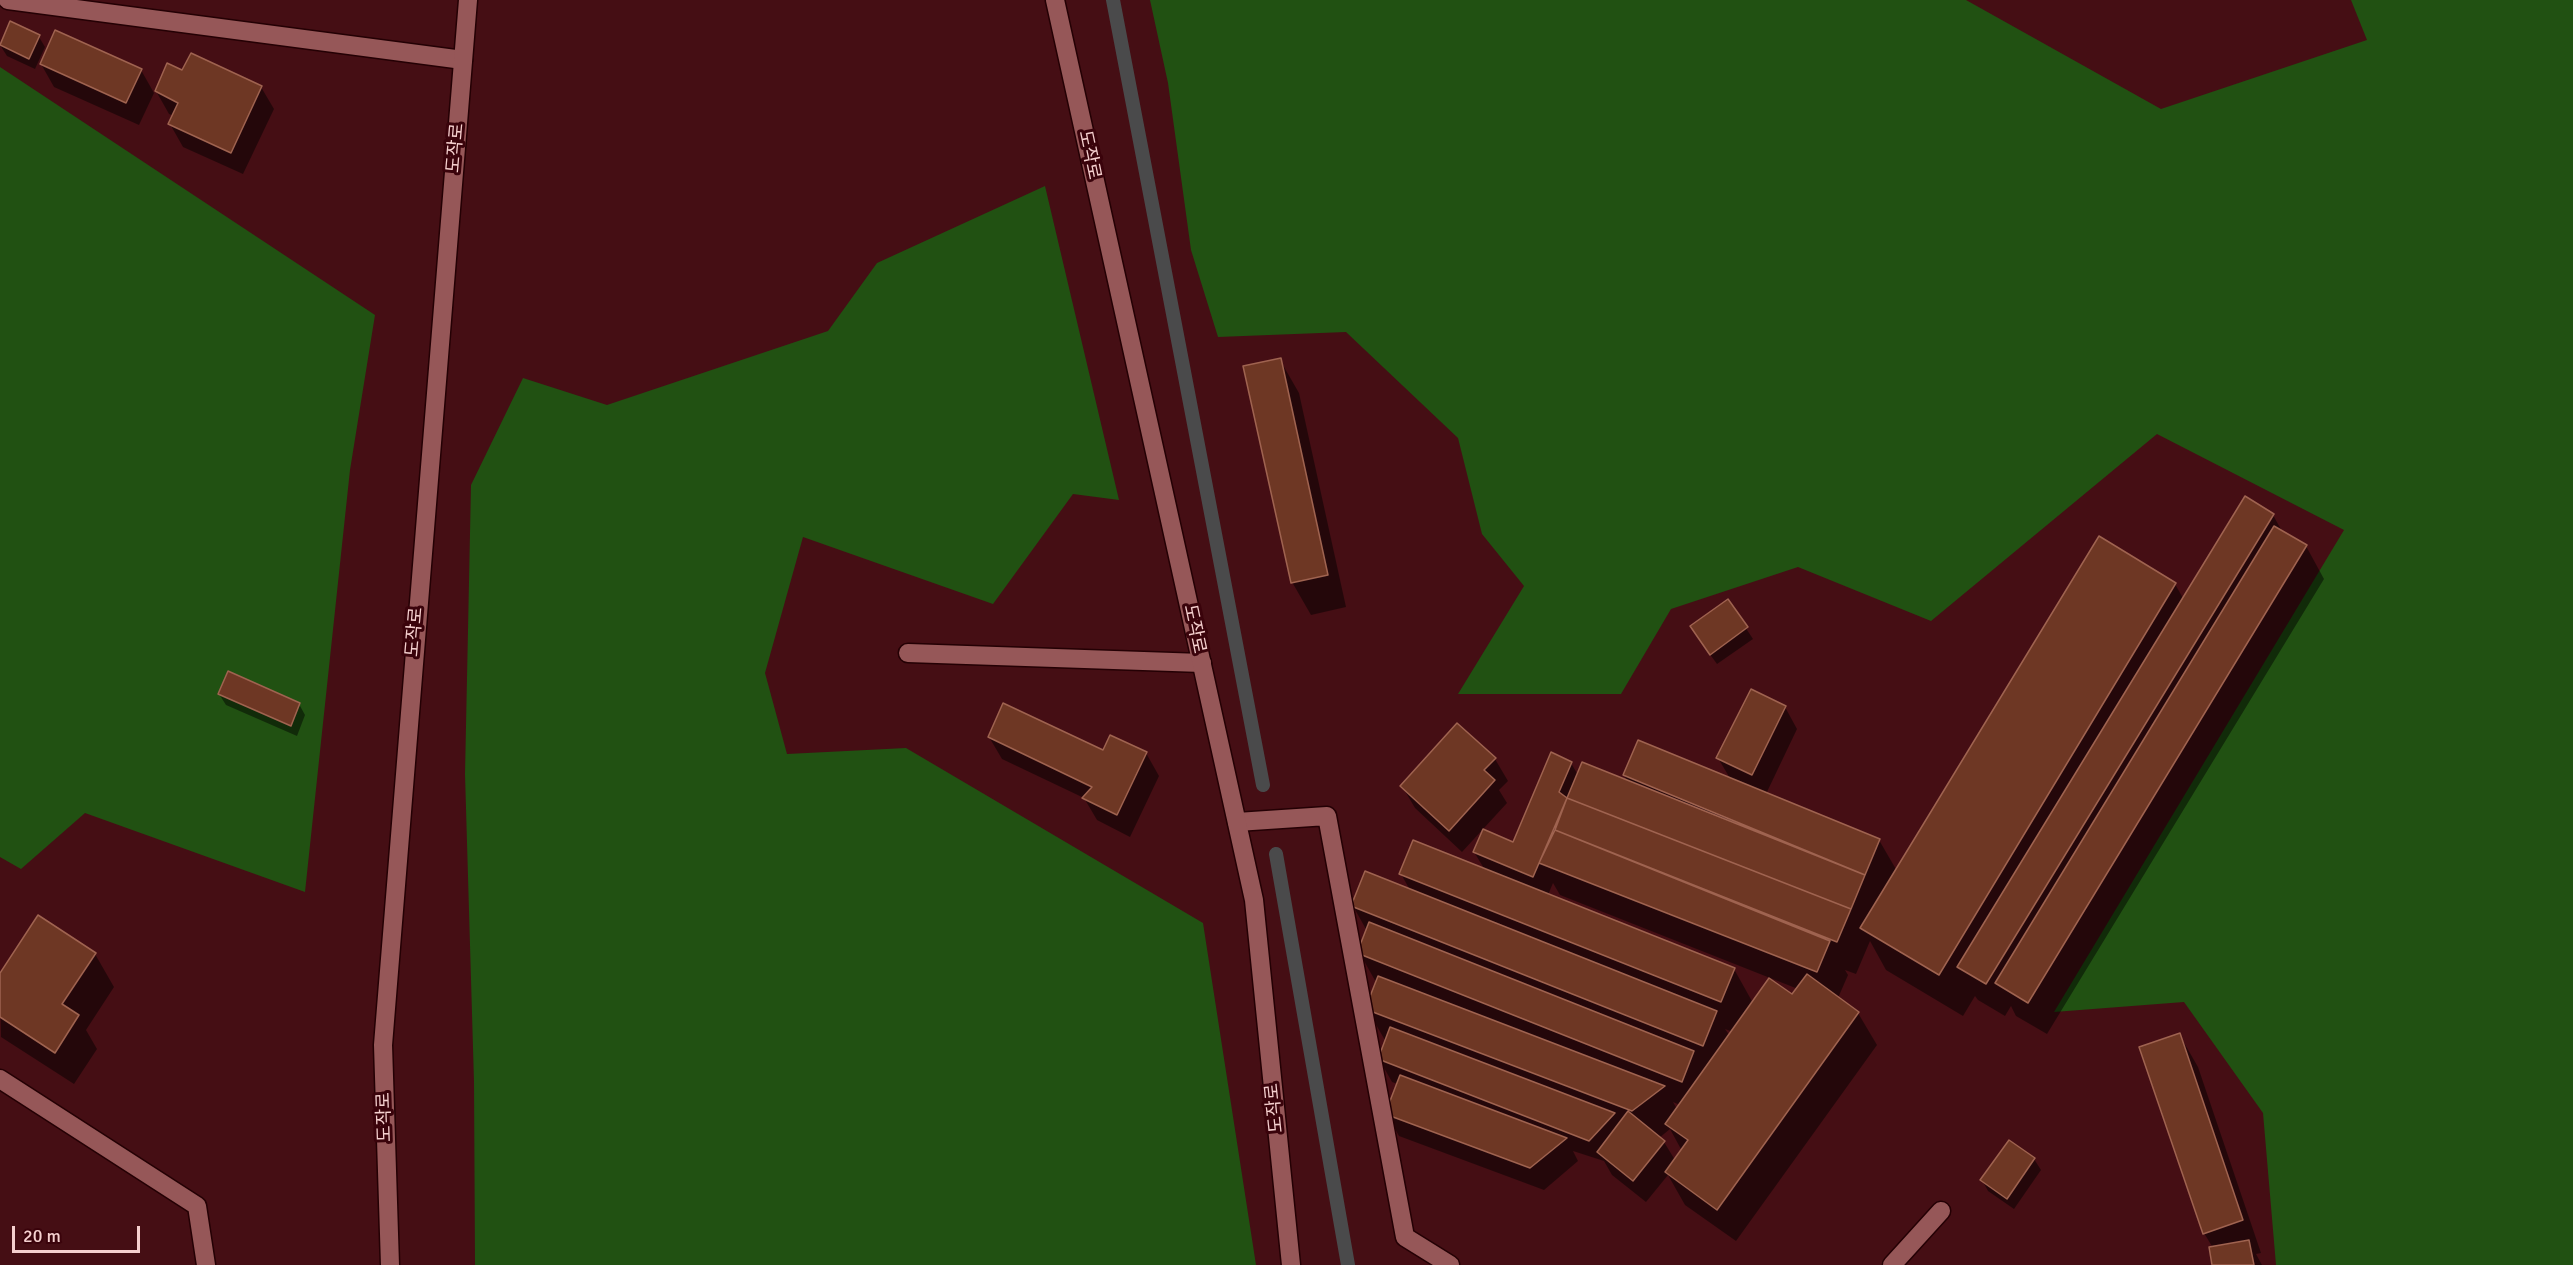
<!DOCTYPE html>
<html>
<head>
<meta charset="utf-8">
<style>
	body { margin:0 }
	#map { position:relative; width:2573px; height:1265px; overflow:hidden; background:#450e14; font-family:Signika,sans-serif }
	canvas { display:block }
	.scale { position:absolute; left:12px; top:1226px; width:128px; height:27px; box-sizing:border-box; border:3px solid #f5d0cf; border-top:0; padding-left:8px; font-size:18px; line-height:21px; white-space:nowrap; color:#f5d0cf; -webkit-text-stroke:4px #3a030b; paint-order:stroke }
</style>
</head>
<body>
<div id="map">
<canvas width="2573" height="1265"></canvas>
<div class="scale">20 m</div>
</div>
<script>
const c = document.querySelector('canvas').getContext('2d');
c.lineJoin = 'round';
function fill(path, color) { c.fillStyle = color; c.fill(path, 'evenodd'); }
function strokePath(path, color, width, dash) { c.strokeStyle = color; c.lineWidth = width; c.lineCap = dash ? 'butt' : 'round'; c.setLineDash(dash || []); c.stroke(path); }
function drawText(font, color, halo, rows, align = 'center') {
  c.font = font + ' Signika,"Noto Sans KR",sans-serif'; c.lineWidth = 6; c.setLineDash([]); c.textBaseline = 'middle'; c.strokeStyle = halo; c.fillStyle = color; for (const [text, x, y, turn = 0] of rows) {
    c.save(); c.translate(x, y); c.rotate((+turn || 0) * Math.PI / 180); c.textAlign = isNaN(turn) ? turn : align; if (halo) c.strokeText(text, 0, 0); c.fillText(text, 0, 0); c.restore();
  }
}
fill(new Path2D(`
	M1150,0H1966L2161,109L2367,40L2351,0H2573V1265H2276L2263,1113L2184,1002L2054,1012L2344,530L2157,434L1931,621L1798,567L1671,609L1621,694H1458L1524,586L1482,534L1458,438L1346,332L1218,337L1191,250L1168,83Z
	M0,67L375,315L350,470L305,892L85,813L21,869L0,857Z
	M1045,186L1119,500L1073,494L993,604L803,537L765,673L787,754L906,748L1203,923L1256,1265H475L474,1082L465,774L471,485L523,378L607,405L828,331L877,263Z`), '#215112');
fill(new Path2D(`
	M39,37L45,47L35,69L7,56L0,45Z
	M41,64L141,70L154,93L139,125L54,87Z
	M183,72L261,87L274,109L243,174L183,147L170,124L174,116L169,114L156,91Z
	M1280,360L1299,393L1346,607L1311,615L1292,582Z
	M2273,515L2283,533L2306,546L2324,579L2047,1034L2016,1016L2011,1006L2005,1016L1978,1000L1975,996L1963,1016L1886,970L1870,941L1856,974L1845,970L1848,975L1838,998L1858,1013L1877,1045L1736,1241L1685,1205L1668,1175L1646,1202L1612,1175L1604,1161L1573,1151L1578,1161L1544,1190L1399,1136L1386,1113L1398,1084L1392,1082L1379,1059L1386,1042L1367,1009L1377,984L1359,952L1367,931L1353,906L1410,890L1401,874L1485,870L1474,852L1514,844L1571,763L1578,775L1628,782L1624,775L1731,780L1718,758L1785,707L1797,729L1766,794L1879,840L1897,871L2175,584L2184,600ZM1553,883L1560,895L1798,989L1793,996L1753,1003L1734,969L1548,895ZM1725,1029L1733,1032L1730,1036ZM1673,1102L1680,1105L1677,1109ZM1670,1129L1682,1151L1675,1160L1664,1142L1659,1138Z
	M1728,601L1753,639L1717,664L1698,638Z
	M219,694L299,704L305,715L297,736L226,705Z
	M989,737L1103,752L1146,753L1159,776L1130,837L1097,820L1084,798L1002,759Z
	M1495,759L1508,781L1499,790L1507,803L1462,852L1415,808L1402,786Z
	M95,954L114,987L86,1030L97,1049L74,1084L1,1037L0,976Z
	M2179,1034L2198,1067L2261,1253L2256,1254L2262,1265H2214L2213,1248L2204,1233Z
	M2009,1142L2034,1159L2041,1170L2014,1209L1988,1191L1982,1180Z`), '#0007');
strokePath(new Path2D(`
	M1113,0L1263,785
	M1276,854L1348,1265`), '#4a4a4b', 14);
const building = new Path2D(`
	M10,21L40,35L29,59L0,45Z
	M55,30L142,69L126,103L40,64Z
	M191,53L262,86L231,153L168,124L178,103L155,91L167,63L182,70Z
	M1281,358L1328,575L1291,583L1243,366Z
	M2245,496L2274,514L1986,984L1957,967Z
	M2274,526L2307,545L2028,1003L1995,983Z
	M2099,536L2176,583L1939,975L1860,928Z
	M1728,599L1748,627L1710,655L1690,626Z
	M228,671L300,703L291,726L218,694Z
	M1751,689L1786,706L1752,775L1716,758Z
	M1003,703L1103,750L1110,735L1147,752L1117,815L1082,798L1092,787L988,737Z
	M1457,723L1496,758L1484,770L1495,780L1449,831L1400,786Z
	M1638,740L1880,839L1865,875L1623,775Z
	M1551,752L1572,762L1559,792L1567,798L1533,877L1473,852L1483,829L1513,842Z
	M1582,762L1865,875L1851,909L1567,798Z
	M1567,798L1851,909L1837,942L1555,830Z
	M1555,830L1830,941L1817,972L1539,863Z
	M1413,840L1735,968L1721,1002L1399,874Z
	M1365,871L1717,1011L1703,1046L1351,906Z
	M38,915L96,953L62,1004L79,1015L55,1053L0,1017V973Z
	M1369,922L1694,1051L1682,1082L1357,953Z
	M1807,974L1859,1012L1717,1210L1665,1172L1688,1140L1665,1124L1769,978L1792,994Z
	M1378,976L1665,1086L1632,1111L1365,1009Z
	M1390,1027L1615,1113L1589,1141L1378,1059Z
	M2180,1033L2243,1220L2203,1234L2139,1047Z
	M1400,1075L1567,1138L1530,1168L1385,1114Z
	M1628,1111L1665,1141L1633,1181L1597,1152Z
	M2009,1140L2035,1158L2007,1199L1980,1180Z
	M2249,1240L2254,1265H2212L2209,1247Z`);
fill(building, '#6e3724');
strokePath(building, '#9f6350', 1.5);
const lane = new Path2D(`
	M908,653L1202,663
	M1237,822L1327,816L1405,1237L1450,1265
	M1892,1265L1941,1211`);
const street = new Path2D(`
	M8,0L463,60
	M1055,0L1254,900L1291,1265
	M0,1079L197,1206L206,1265`);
const secondary = new Path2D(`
	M390,1265L383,1045L468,0`);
strokePath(lane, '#240004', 21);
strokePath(street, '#240004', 21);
strokePath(secondary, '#240004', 21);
strokePath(lane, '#965758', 18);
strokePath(street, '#965758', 18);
strokePath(secondary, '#965758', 18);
drawText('18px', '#f5d0cf', '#3a030b', [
	["도작로",456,148,-85],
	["도작로",1089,155,78],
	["도작로",1194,629,78],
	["도작로",415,632,-85],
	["도작로",1275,1108,-96],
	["도작로",385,1117,-92]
]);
</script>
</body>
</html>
